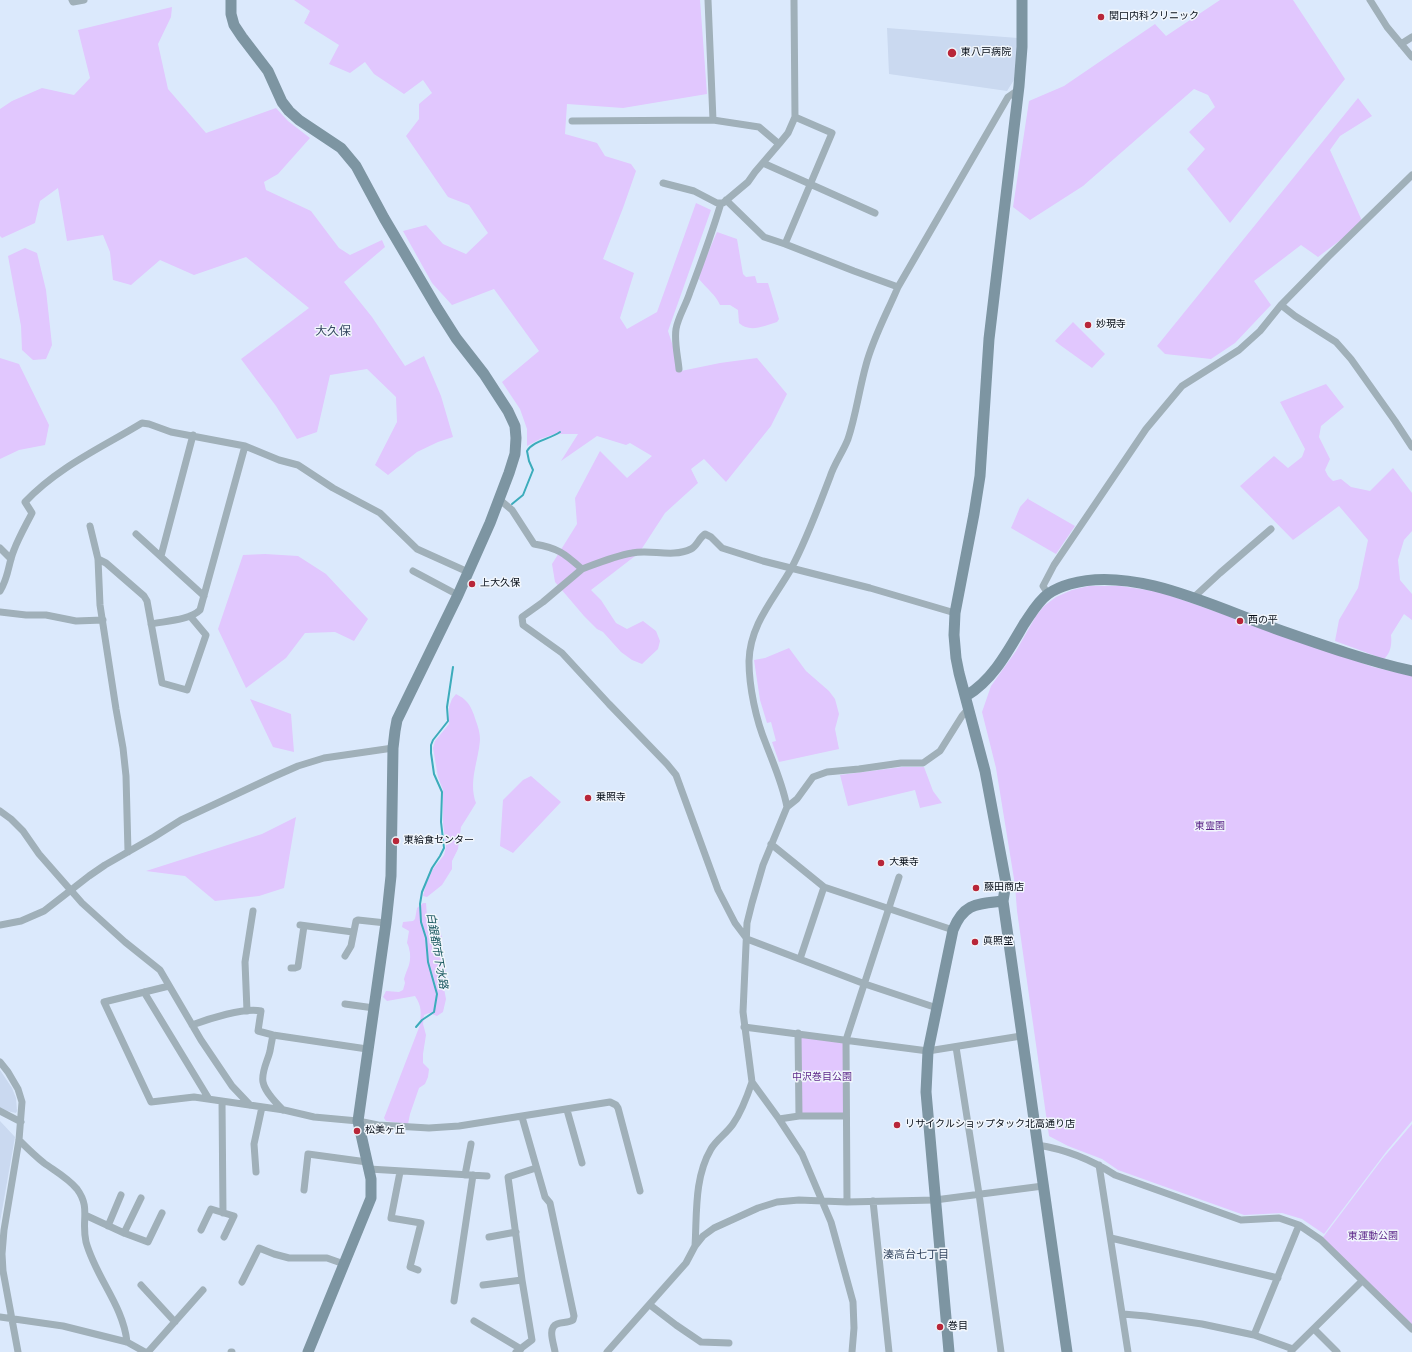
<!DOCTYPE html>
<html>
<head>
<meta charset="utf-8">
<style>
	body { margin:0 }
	canvas { display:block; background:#dbe9fc }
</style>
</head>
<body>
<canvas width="1412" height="1352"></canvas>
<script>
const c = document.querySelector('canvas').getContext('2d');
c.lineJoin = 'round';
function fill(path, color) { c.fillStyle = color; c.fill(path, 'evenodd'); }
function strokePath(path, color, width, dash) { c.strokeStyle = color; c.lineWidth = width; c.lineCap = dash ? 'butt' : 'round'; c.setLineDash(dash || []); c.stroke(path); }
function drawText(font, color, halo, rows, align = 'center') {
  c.font = font + ' "Source Sans 3","Noto Sans JP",sans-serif'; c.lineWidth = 3; c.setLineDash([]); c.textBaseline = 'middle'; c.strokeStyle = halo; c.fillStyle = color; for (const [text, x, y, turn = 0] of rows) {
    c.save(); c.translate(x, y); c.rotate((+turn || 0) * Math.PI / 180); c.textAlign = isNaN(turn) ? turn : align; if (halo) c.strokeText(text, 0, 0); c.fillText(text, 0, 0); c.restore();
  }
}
fill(new Path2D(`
	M887,28L1018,38L1014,80L1007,91L889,74Z
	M0,1070L12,1088L16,1098L17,1111L16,1113L7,1111L0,1108Z
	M0,1121L15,1137L0,1222Z`), '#cad9f0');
fill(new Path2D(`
	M294,0H700L707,94L623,108L567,104L565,134L597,143L605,156L631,164L636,171L623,208L603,259L634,273L620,318L627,329L657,312L696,203L711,210L668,331L681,371L720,363L757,358L787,394L771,426L726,482L704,459L691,469L698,483L665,513L639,553L591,590L601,600L616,623L627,629L643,621L656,631L660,641L658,649L642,664L632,660L621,652L603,632L597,629L584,616L555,582L552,564L577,524L575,498L600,451L627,478L652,456L630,443L626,445L597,436L561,461L578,434H555L540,439L527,446V429L520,409L502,382L539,351L494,289L452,305L432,283L403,231L426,225L443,244L466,254L488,233L469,205L448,197L406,136L419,119V104L432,93L423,80L404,94L374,74L365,62L350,73L329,64L339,45L304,23L310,11Z
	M1220,0H1293L1345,79L1230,223L1187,169L1205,149L1189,132L1215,107L1208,95L1194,89L1083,186L1030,220L1013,207L1029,101L1064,86L1155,24L1166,36Z
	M172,7L171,17L158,44L168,89L206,133L276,108L288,121L310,138L278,174L264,182L266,190L311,211L339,248L350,255L382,240L385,247L344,282L372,317L405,366L424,356L441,396L453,437L438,442L417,452L388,475L375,465L397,422L396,397L367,369L330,375L317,432L297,439L276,406L241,359L309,308L246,257L194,275L160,260L131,285L113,280L110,252L103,235L67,241L58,188L40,201L35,223L2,238L0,236V109L12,101L42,88L74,95L90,78L78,30Z
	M1358,98L1372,116L1340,136L1330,150L1363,223L1318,257L1301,245L1254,281L1271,305L1235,343L1211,359L1165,354L1157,346Z
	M717,232L737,239L743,274L746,277L755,276L757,283H768L779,319L777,322C764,326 750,333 739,323L738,310L730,305H720C716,295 706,288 699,279L701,269Z
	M25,248L37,253L46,290L52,345L46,359L33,360L22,350L21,326L8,256Z
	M1073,322L1105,354L1092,368L1060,345L1055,341Z
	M0,358L19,364L49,425L45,445L19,450L0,459Z
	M1326,384L1344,407L1321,426L1319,437L1330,459L1325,470L1328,476L1333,481L1341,479L1351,487L1370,491L1393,468L1412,493V531L1404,540L1398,560L1400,580L1412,594V620L1404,614L1391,635C1392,643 1391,653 1384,659L1335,641L1339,620L1358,588L1368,540L1339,506L1293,540L1240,486L1274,456L1288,468L1302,457L1305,449L1280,402Z
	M1029,497L1028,499L1075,526L1056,554L1011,528L1020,507Z
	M265,554L298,556L326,574L368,619L354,641L335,632L305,633L286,658L246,688L218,629L243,555Z
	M1089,586H1120L1160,592L1373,667L1412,676V1121L1386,1152L1324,1234L1302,1219L1282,1213L1244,1215L1118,1170L1102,1159L1068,1146L1049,1136L1017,911L1015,885L996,768L982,712L991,686L1016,651L1036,616L1044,606L1056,597L1072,590Z
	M789,648L806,671L829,691L835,699L839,714L835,729L839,749L779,762L772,742L776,741L771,722L767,723L760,700L754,660L765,658Z
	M456,694C466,699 470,704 474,715C476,722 480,730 480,739C479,760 468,781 476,803L468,816L461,827L458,849L452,861V869L442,885L427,897L423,896L426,884L433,869L444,855L446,847L443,823V790L438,777L433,748L435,741L449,724V707L452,699Z
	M250,699L291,714L294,752L273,747Z
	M902,767H924L933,791L942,803L920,808L915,790L848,806L840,775Z
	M531,776L561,802L513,853L500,846L503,800L523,780Z
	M296,817L284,888L259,896L215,901L185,876L146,871L262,834Z
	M423,903H426L428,931L434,935L438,929C446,940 440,944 440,955C440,960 444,967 446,971L442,978L446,999L443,1012L437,1016L429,1013L424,1015L423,1024L426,1035L423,1054V1063L429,1069L428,1077L425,1084L419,1088L410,1114L408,1124L386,1121L384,1118L420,1025C421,1012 422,1007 415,996L387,1001L383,997L386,991L399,992L403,990L405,983L404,979C407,968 411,965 410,953C409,948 409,947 407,943L409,931L402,927L403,922L413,921L415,919L417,908Z
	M798,1033L846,1040V1116H799Z
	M1412,1124V1329L1321,1240L1383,1158Z`), '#e1c7fe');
strokePath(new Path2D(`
	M512,504L523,495L533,470L529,461L527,451C533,441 550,439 560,432
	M416,1027L422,1020L434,1012L437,994L428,962L426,938L421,922L420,904L422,892L432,868L440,856L444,848L441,822L442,792L434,774L431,753V745L433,740L448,721L447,707L453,667`), '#3cacbb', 2);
strokePath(new Path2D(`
	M72,0L73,2L84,0
	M708,0L713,120
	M1370,0L1387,27L1412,57
	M1401,44L1412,37
	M572,121L713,120L759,127L779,144L788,133L795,117L794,0
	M763,163L875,213
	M663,183L694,191L717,203H723L748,182L755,172L779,144
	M726,200L764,237L785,244
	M898,287L1008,97L1018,90
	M1281,305L1295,316L1336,342L1351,359L1395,421L1412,447
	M679,369C678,357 674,342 676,329C678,317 686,305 690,292C701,263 712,233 721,203
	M500,500L512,510L534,544C558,548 564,553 582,569L543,602L522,617L523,625L562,653L609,704L667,764L676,775L718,890L735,923L747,939L865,984L937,1008
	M90,526L98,559L100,605L116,709L123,748L126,776L128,852
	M136,534L204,596
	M0,548L11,559
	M161,556L193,435
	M98,559L106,563L144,596L147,601L162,683L187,690L206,635L190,616
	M582,569C598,563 615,556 632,553C651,549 672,558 691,549C697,546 699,538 705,534L711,537L722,548L763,561L870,588L955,613
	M413,571L458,595
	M0,591C9,577 8,564 14,550C19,537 26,525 32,513L25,502C58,467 101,448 142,423L149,424L171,432L245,446L279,460L298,465L333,488L380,513L417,549L468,572
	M1048,594L1043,586L1054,565L1146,429L1182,386L1239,350L1260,331L1281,305L1328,257L1412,175
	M1193,598L1220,573L1271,529
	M0,612L26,615H46L76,621L103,620
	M151,624C166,621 190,620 200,610L245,446
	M787,807C783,785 774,765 766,744C756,720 749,687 749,661C750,624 774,599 791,569C807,539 818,508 830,477C834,464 843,452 848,439C856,415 859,390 866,365C873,338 887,313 898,287L854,271L785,244L832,133L795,117
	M0,811L11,819L23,831L39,854L82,903L125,942L160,970L201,1040L232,1086L250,1105
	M771,844L824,887L953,930
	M0,925L21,921L44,911L89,876L105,865L154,837L181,820L273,777L298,766L324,758L393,748
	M300,925L353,932
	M345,956L351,946L356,921L358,920L386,923
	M800,959L824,887
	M291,968H295L298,967L304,926
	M169,986L104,1002L151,1102L194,1097L284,1110L314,1117L358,1121L378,1125L429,1128L459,1126L610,1102L616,1105L618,1108L640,1191
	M144,992L209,1099
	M345,1004L374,1008
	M247,1011L245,962L253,911
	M192,1025C208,1019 245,1007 261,1011L258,1031L273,1035L367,1049
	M744,1027L928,1051L1021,1036
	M798,1033L799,1116
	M273,1035C272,1040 271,1045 270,1051C268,1060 261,1072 263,1082C265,1092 276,1103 283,1110
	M956,1047L979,1194L1001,1352
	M0,1062L8,1072L18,1089L22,1102L19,1140L4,1230L2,1254L3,1271L18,1352
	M222,1101L223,1213
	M567,1110L582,1163
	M0,1111L21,1122
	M522,1117L545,1197L550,1203L574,1316L573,1320C568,1323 562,1322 557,1324C547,1328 554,1344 555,1352
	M779,1119L799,1116H846
	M19,1140C27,1148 35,1156 44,1163C55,1171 68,1178 77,1189C91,1208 81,1220 86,1242C96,1278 123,1305 127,1342
	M1037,1145C1064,1149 1092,1160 1115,1175L1241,1220L1279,1218L1299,1225L1321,1240L1412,1329
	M1099,1165L1128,1352
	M369,1169L487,1176
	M256,1172L254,1144L262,1107
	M400,1172L391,1218L421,1223L410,1267L418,1270
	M465,1175L471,1144
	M304,1190L308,1154L367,1162
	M873,1201L889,1352
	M847,1202L846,1040L899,877
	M85,1215L124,1233L148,1242L162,1213
	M108,1226L121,1195
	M201,1230L211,1209L234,1216L224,1237
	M124,1233L141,1198
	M489,1237L516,1232
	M1111,1238L1278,1278
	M695,1246C697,1214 694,1178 711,1149C716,1140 727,1133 733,1124C742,1111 747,1097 752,1082
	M242,1282L259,1248L274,1254L289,1258H327L344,1264
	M141,1285L175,1322
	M483,1285L522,1280
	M454,1301L473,1175
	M650,1305L676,1325L701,1342L729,1343
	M1123,1314L1146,1316L1202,1324L1254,1335L1293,1349
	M0,1317L63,1326L127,1342L145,1352
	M474,1321L521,1349
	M1314,1329L1337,1352
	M1254,1335L1299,1225
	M148,1352L203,1290
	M231,1352H232
	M516,1352L532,1340L522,1280L508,1177L536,1168
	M607,1352L686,1263L695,1246L703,1236L714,1228L758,1208L777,1202L799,1200L847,1202L935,1200L1043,1186
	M852,1352L854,1328L853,1302L831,1222L802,1154L779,1119L752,1082L743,1012L747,923L752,903L763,865L787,807L797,799L813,777L827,772L859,769L901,763H923L940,751L962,716L969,708
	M1291,1352L1293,1349L1362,1281`), '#a0b0b9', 7);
strokePath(new Path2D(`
	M231,0V14L234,25L242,37L268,71L282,102L289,111L299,120L341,148L356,166L384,218L437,308L456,338L484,374L508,411L515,426L516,438L515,454L509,473L490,523L458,595L397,720L395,731L393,748L391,876L386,923L358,1121L371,1179V1198L308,1352
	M1022,0V47L1019,86L989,339L980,476L974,514L955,613L954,635L956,658L959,673L985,771L1006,883L1003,901L1067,1352
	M966,696C993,680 1008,651 1024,624C1031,614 1038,601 1048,594C1055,589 1063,586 1070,584C1136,565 1220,610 1282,631C1325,646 1368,661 1412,671
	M949,1352L926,1092L928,1051L953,930C964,903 977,904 1003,901`), '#7d95a2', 11);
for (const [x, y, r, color] of [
	[1101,17,4,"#b82639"],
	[952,53,5,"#b82639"],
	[1088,325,4,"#b82639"],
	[472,584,4,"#b82639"],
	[1240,621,4,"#b82639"],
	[588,798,4,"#b82639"],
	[396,841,4,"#b82639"],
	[881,863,4,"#b82639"],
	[976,888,4,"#b82639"],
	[975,942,4,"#b82639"],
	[897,1125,4,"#b82639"],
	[357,1131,4,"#b82639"],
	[940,1327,4,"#b82639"]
]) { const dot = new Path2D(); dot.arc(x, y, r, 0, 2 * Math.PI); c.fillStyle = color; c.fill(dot); strokePath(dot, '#f1f6fc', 1.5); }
drawText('10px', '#050c16', '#f1f6fc', [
	["関口内科クリニック",1109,17],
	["東八戸病院",961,53],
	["妙現寺",1096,325],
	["上大久保",480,584],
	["西の平",1248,621],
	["乗照寺",596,798],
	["東給食センター",404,841],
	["大乗寺",889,863],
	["藤田商店",984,888],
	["眞照堂",983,942],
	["リサイクルショップタック北高通り店",905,1125],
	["松美ヶ丘",365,1131],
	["巻目",948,1327]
], 'left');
drawText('10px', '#5e298a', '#f1f6fc', [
	["東霊園",1210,827],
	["中沢巻目公園",822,1078],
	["東運動公園",1373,1237]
]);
drawText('italic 11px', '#13535a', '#f1f6fc', [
	["白銀都市下水路",436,951,80]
]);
drawText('11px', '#354761', '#f1f6fc', [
	["湊高台七丁目",916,1256]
]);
drawText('12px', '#354761', '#f1f6fc', [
	["大久保",333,332]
]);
</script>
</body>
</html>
